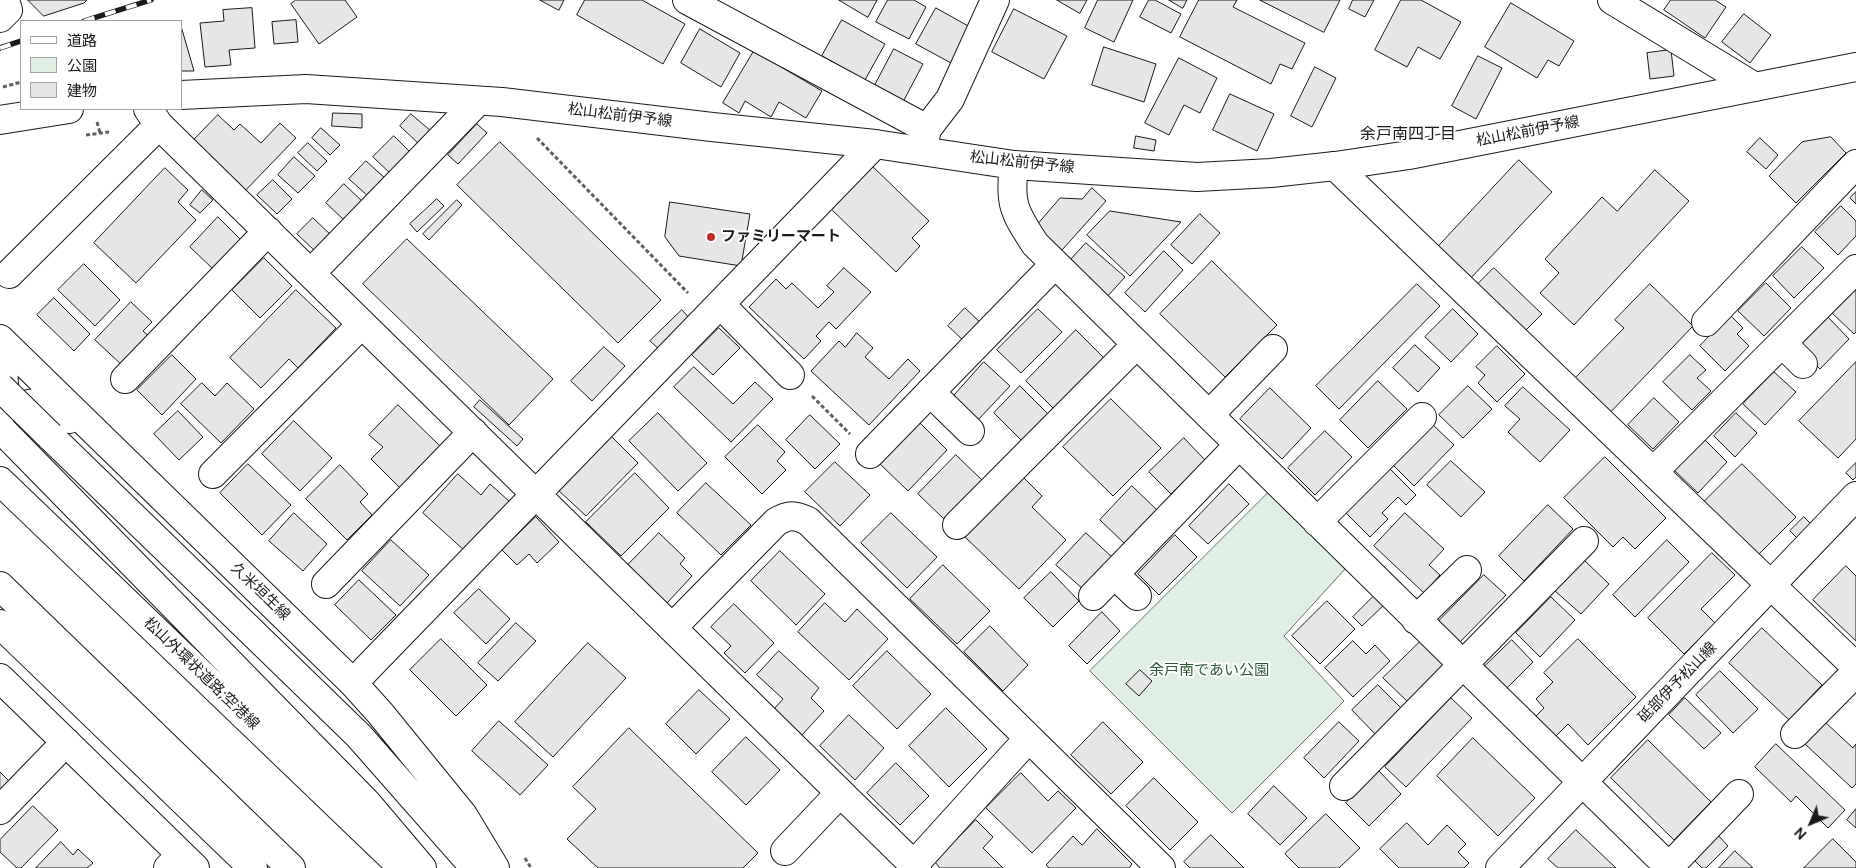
<!DOCTYPE html>
<html>
<head>
<meta charset="utf-8">
<style>
	body { margin:0 }
	#map { position:relative; width:1856px; height:868px; overflow:hidden; background:#fff; font-family:"DM Sans","Noto Sans JP",sans-serif }
	canvas { display:block }
	.legend { position:absolute; left:20px; top:20px; width:162px; height:90px; box-sizing:border-box; background:#fff; border:1px solid #a3a3a3; margin:0; padding:6px 9px; list-style:none; font-size:15px; color:#1a1a1a }
	.legend li { display:flex; align-items:center; gap:10px; height:25px }
	.legend b { width:25px; border:1px solid #a3a3a3 }
	.north { position:absolute; left:1786px; top:798px; width:50px; height:50px; -webkit-text-stroke:4px #fff; paint-order:stroke; rotate:225deg; font-size:14px; font-weight:700; line-height:20px; text-align:center; color:#1a1a1a }
	.north::after { content:''; display:block; margin:auto; width:18px; height:22px; background:#1a1a1a; clip-path:polygon(50% 0,100% 100%,50% 72%,0 100%) }
</style>
</head>
<body>
<div id="map">
<canvas width="1856" height="868"></canvas>
<ul class="legend">
<li><b style="height:6px;background:#fff"></b>道路</li>
<li><b style="height:14px;background:#e0efe3"></b>公園</li>
<li><b style="height:14px;background:#e6e6e6"></b>建物</li>
</ul>
<div class="north">N</div>
</div>
<script>
const c = document.querySelector('canvas').getContext('2d');
c.lineJoin = 'round';
function fill(path, color) { c.fillStyle = color; c.fill(path, 'evenodd'); }
function strokePath(path, color, width, dash) { c.strokeStyle = color; c.lineWidth = width; c.lineCap = dash ? 'butt' : 'round'; c.setLineDash(dash || []); c.stroke(path); }
function drawText(font, color, halo, rows, align = 'center') {
  c.font = font + ' "DM Sans","Noto Sans JP",sans-serif'; c.lineWidth = 4; c.setLineDash([]); c.textBaseline = 'middle'; c.strokeStyle = halo; c.fillStyle = color; for (const [text, x, y, turn = 0] of rows) {
    c.save(); c.translate(x, y); c.rotate((+turn || 0) * Math.PI / 180); c.textAlign = isNaN(turn) ? turn : align; if (halo) c.strokeText(text, 0, 0); c.fillText(text, 0, 0); c.restore();
  }
}
const green = new Path2D(`
	M1268,493L1346,568L1284,636L1344,701L1232,813L1090,671Z`);
fill(green, '#e0efe3');
strokePath(green, '#6a6a6a', 1);
const building = new Path2D(`
	M28,0H87L84,3L44,16Z
	M296,0H345L357,17L319,44L291,4Z
	M540,0H564L559,10Z
	M585,0H642L685,24L663,64L577,15Z
	M839,0H877L868,17Z
	M888,0H914L926,7L909,39L876,22Z
	M1057,0H1087L1080,13Z
	M1098,0H1133L1114,42L1085,28Z
	M1149,0H1155L1181,14L1171,33L1140,17Z
	M1169,0H1187L1183,8Z
	M1199,0H1237L1233,7L1305,43L1292,69L1280,64L1271,84L1180,37Z
	M1260,0H1340L1324,32Z
	M1353,0H1374L1365,17L1349,9Z
	M1401,0H1421L1461,22L1440,59L1418,47L1407,67L1375,50Z
	M1671,0H1715L1726,7L1705,38L1664,10Z
	M1511,3L1574,41L1559,66L1548,60L1537,78L1485,47Z
	M252,8L255,48L229,50L231,65L205,67L200,23L224,21L223,10Z
	M936,8L970,27L951,63L916,44Z
	M1014,9L1067,36L1044,79L992,52Z
	M1744,14L1771,35L1750,63L1722,42Z
	M296,20L298,42L274,44L272,22Z
	M842,20L885,44L865,80L822,56Z
	M181,26L194,71H181Z
	M700,29L740,53L721,87L681,63Z
	M1104,47L1156,64L1144,102L1092,85Z
	M894,49L923,64L903,102L874,87Z
	M1671,50L1674,76L1650,79L1647,53Z
	M754,51L822,91L806,118L779,102L771,117L745,101L739,113L723,103Z
	M1478,56L1502,68L1476,119L1452,106Z
	M1179,58L1217,78L1200,113L1184,105L1169,135L1145,123Z
	M1315,67L1336,78L1312,127L1291,116Z
	M1230,94L1274,114L1257,151L1213,130Z
	M333,113L362,114V128L332,126Z
	M411,114L432,132L420,145L400,126Z
	M218,115L234,130L240,124L261,143L280,123L296,138L242,194L190,144Z
	M477,124L487,133L458,164L448,155Z
	M321,128L340,145L330,155L312,138Z
	M394,136L412,154L392,175L373,157Z
	M1136,136L1156,140L1154,151L1134,148Z
	M1831,137L1846,153L1796,203L1769,176L1802,142Z
	M1760,138L1778,155L1766,169L1747,152Z
	M500,142L661,300L618,343L457,185Z
	M308,143L327,161L317,171L298,153Z
	M294,157L315,176L298,193L278,175Z
	M1519,160L1552,192L1469,280L1436,249Z
	M366,161L386,179L369,197L349,179Z
	M869,163L929,221L912,238L920,246L896,272L828,206Z
	M165,168L188,190L178,202L196,220L136,283L94,243Z
	M1655,170L1689,201L1574,325L1540,293L1559,273L1545,259L1602,197L1617,211Z
	M273,180L292,199L277,214L257,195Z
	M344,184L363,202L345,221L326,203Z
	M1092,188L1106,201L1062,250L1035,227L1060,198L1082,199Z
	M202,190L213,200L200,213L190,205Z
	M1856,192V204L1850,198Z
	M437,199L444,206L417,232L410,224Z
	M457,200L462,205L429,240L423,234Z
	M670,202L750,214L741,266L679,256L665,237Z
	M1841,206L1856,221V236L1838,255L1815,232Z
	M1110,211L1181,222L1130,276L1087,235Z
	M1200,214L1220,233L1192,264L1171,245Z
	M218,217L242,241L214,270L190,247Z
	M313,218L332,236L316,252L297,234Z
	M407,239L553,379L509,425L363,284Z
	M1086,243L1125,277L1106,298L1067,264Z
	M1802,247L1824,268L1794,298L1773,276Z
	M1164,251L1183,270L1145,312L1125,293Z
	M264,258L292,286L260,318L232,290Z
	M1212,261L1277,325L1225,377L1160,314Z
	M84,264L120,300L95,326L58,290Z
	M844,268L871,292L836,329L829,322L816,336L821,341L804,359L749,307L776,279L786,289L792,283L818,308L834,292L827,286Z
	M1494,268L1542,314L1521,335L1474,288Z
	M1766,283L1791,308L1764,336L1738,311Z
	M1417,284L1440,306L1339,409L1316,386Z
	M1650,284L1693,326L1604,419L1569,384L1624,328L1615,320Z
	M1856,285V332L1854,334L1830,311Z
	M296,290L336,328L298,368L289,359L261,388L230,358Z
	M54,298L90,334L74,351L37,315Z
	M131,302L152,322L143,331L152,339L124,367L95,340Z
	M965,308L983,325L965,342L948,326Z
	M1038,309L1062,332L1021,373L997,350Z
	M1453,309L1478,334L1451,362L1425,337Z
	M682,310L691,320L660,350L650,341Z
	M1730,315L1743,328L1737,334L1749,346L1725,371L1700,346Z
	M1827,316L1849,339L1820,369L1797,346Z
	M719,328L740,348L713,375L692,355Z
	M1076,330L1104,358L1054,409L1026,381Z
	M857,333L873,348L865,357L889,379L908,359L920,371L869,425L811,371L839,341L845,347Z
	M1415,345L1440,368L1418,392L1393,368Z
	M1497,346L1525,374L1497,402L1478,383L1485,375L1476,367Z
	M604,347L625,366L592,401L571,381Z
	M172,355L196,379L162,415L137,390Z
	M1690,355L1706,370L1697,378L1711,391L1692,410L1663,382Z
	M984,362L1010,386L976,422L951,399Z
	M1856,362V439L1838,458L1799,421Z
	M694,367L733,404L755,382L773,399L731,442L674,387Z
	M1774,372L1796,392L1765,425L1743,404Z
	M1378,381L1407,409L1368,448L1340,420Z
	M202,383L215,396L227,383L254,409L221,443L181,404Z
	M1020,386L1049,415L1022,441L994,413Z
	M1468,386L1492,409L1463,438L1439,415Z
	M1523,387L1570,430L1540,462L1508,432L1520,419L1505,406Z
	M1270,388L1311,428L1282,459L1240,419Z
	M1654,398L1679,422L1653,449L1628,425Z
	M1111,399L1161,448L1113,496L1063,447Z
	M480,400L523,439L517,446L474,407Z
	M398,405L440,446L400,488L371,459L383,447L369,435Z
	M178,411L203,437L179,460L154,434Z
	M658,413L707,463L678,491L629,441Z
	M1736,413L1757,433L1735,457L1714,436Z
	M810,415L840,444L815,469L786,440Z
	M294,421L332,458L300,491L262,454Z
	M920,423L947,450L908,491L880,464Z
	M1431,423L1454,445L1414,486L1392,464Z
	M758,425L785,452L777,461L786,470L762,494L725,457Z
	M1325,431L1352,457L1315,495L1288,468Z
	M610,435L638,463L586,516L557,489Z
	M1184,438L1205,460L1171,494L1149,472Z
	M1703,438L1727,462L1698,493L1673,469Z
	M956,455L982,480L944,519L918,494Z
	M1605,457L1666,518L1635,549L1623,537L1613,547L1564,498Z
	M1451,461L1485,492L1461,517L1427,485Z
	M835,462L870,495L840,526L805,492Z
	M1856,463V477L1853,480L1846,473Z
	M248,464L291,505L262,535L220,493Z
	M1742,464L1796,517L1757,556L1703,503Z
	M340,465L368,494L360,502L372,515L347,540L306,499Z
	M1387,466L1416,495L1406,505L1398,497L1382,513L1388,519L1370,537L1343,510Z
	M635,473L669,508L621,556L586,522Z
	M458,474L481,495L490,484L510,502L465,551L423,513Z
	M1022,476L1042,496L1032,507L1066,540L1019,589L964,536Z
	M706,483L751,525L721,555L677,513Z
	M1229,484L1249,504L1208,544L1189,526Z
	M1132,486L1158,511L1126,545L1100,520Z
	M1548,505L1573,529L1524,581L1499,556Z
	M294,513L327,544L303,571L269,541Z
	M891,513L937,557L907,588L861,543Z
	M1405,513L1444,549L1429,565L1440,575L1424,593L1374,546Z
	M536,517L559,542L537,563L529,554L517,565L502,550Z
	M1804,517L1812,525L1798,539L1790,531Z
	M659,533L685,558L680,564L692,576L667,603L627,566Z
	M1086,533L1113,558L1084,590L1056,565Z
	M1175,535L1197,557L1159,595L1138,574Z
	M391,540L429,575L400,606L362,571Z
	M1667,540L1689,562L1635,617L1613,595Z
	M780,551L825,594L796,625L751,581Z
	M1712,553L1735,575L1701,609L1715,623L1684,654L1648,618Z
	M1584,560L1609,584L1581,614L1555,591Z
	M943,565L990,611L957,644L910,599Z
	M1846,566L1856,576V641L1813,600Z
	M1051,572L1079,601L1053,627L1024,598Z
	M1484,575L1506,595L1459,643L1438,622Z
	M359,580L396,615L371,640L335,605Z
	M479,589L510,619L486,644L454,613Z
	M1377,593L1387,602L1362,626L1353,617Z
	M1551,597L1575,620L1540,657L1516,633Z
	M1327,601L1355,629L1320,664L1292,636Z
	M825,603L845,622L857,609L888,639L849,680L798,632Z
	M734,604L774,643L745,673L724,653L731,646L711,627Z
	M1102,612L1120,631L1087,664L1069,646Z
	M516,623L536,641L498,681L478,663Z
	M990,626L1028,665L1003,691L964,652Z
	M1762,628L1822,685L1789,720L1729,663Z
	M441,639L487,685L456,716L410,670Z
	M1578,639L1636,697L1588,745L1568,724L1556,736L1536,716L1544,708L1536,699L1553,682L1544,673Z
	M1512,640L1533,662L1505,690L1483,668Z
	M1353,641L1366,654L1375,645L1390,661L1353,697L1325,668Z
	M1421,641L1445,667L1409,703L1383,678Z
	M588,643L626,678L553,757L515,722Z
	M779,651L819,688L811,698L824,711L802,735L774,709L783,699L757,675Z
	M887,651L931,694L897,729L853,686Z
	M1140,670L1152,681L1139,696L1126,684Z
	M1720,671L1758,709L1733,733L1696,695Z
	M1378,685L1403,710L1377,736L1352,710Z
	M699,690L730,719L696,754L666,724Z
	M1451,698L1472,718L1406,787L1385,767Z
	M1685,698L1721,733L1704,749L1669,715Z
	M946,708L987,749L949,787L909,746Z
	M849,715L884,748L855,780L820,746Z
	M499,721L548,765L520,795L472,751Z
	M1103,722L1143,762L1111,794L1071,755Z
	M1339,722L1359,741L1324,778L1304,758Z
	M1825,722L1853,748L1856,744V784L1852,788L1804,743Z
	M629,728L758,853L743,868H598L567,839L596,809L573,787Z
	M746,737L780,770L746,805L712,772Z
	M1473,738L1535,798L1498,836L1437,776Z
	M1648,740L1711,802L1674,840L1611,778Z
	M1776,744L1845,810L1828,828L1796,796L1791,802L1755,767Z
	M896,763L929,796L900,825L867,793Z
	M1378,770L1401,794L1369,826L1346,803Z
	M0,772L11,783L0,794Z
	M1021,773L1048,801L1058,791L1076,808L1032,853L986,808Z
	M1154,778L1198,822L1170,850L1126,806Z
	M1274,786L1307,818L1280,845L1248,814Z
	M33,806L58,830L21,868H17L0,852V840Z
	M1856,809V828L1847,820Z
	M1326,814L1360,848L1339,868H1299L1285,854Z
	M976,820L993,837L983,848L1003,868H940L935,862Z
	M1407,823L1428,845L1447,825L1466,844L1458,852L1469,863L1464,868H1399L1380,849Z
	M1097,829L1132,864L1129,868H1049L1046,865L1073,836L1082,845Z
	M1576,830L1616,868H1558L1548,859Z
	M1716,833L1728,846L1706,868H1702L1692,858Z
	M1211,835L1244,868H1190L1184,862Z
	M1833,839L1856,862V868H1804Z
	M61,842L73,855L78,849L93,863L87,868H36Z
	M1735,851L1753,868H1719Z`);
fill(building, '#e6e6e6');
strokePath(building, '#1a1a1a', 1);
const street = new Path2D(`
	M687,0L927,129
	M1612,0L1755,87
	M0,18L8,10L5,0
	M148,109L159,125L917,868
	M923,147L927,129L950,99L995,0
	M1014,165C1009,203 1014,212 1035,244L1670,868
	M1335,166L1856,667
	M311,273L478,101
	M9,274L159,125
	M720,304L790,375
	M1706,322L1856,164
	M1782,343L1803,364
	M125,379L268,231
	M930,392L970,431
	M1209,415L1273,349
	M870,454L1055,264
	M1653,472L1856,269
	M213,474L362,324
	M1317,522L1422,417
	M957,525L1137,344
	M1114,574L1137,596
	M326,584L473,432
	M1093,596L1239,445
	M1416,620L1467,570
	M672,628L776,522C789,514 795,515 808,521L1161,868
	M353,683L875,144
	M1795,734L1856,672
	M1344,786L1584,541
	M0,810L66,742
	M785,851L840,793
	M1669,867L1739,794
	M168,868L181,855
	M911,868L1029,738`);
const secondary = new Path2D(`
	M181,95L306,89L502,102L712,127L875,144L1014,165L1197,177L1271,173L1335,166L1409,155L1856,67
	M0,120L69,109
	M0,339L353,683L380,713L463,815L495,868
	M0,360L3,364L5,408
	M0,414L5,408L46,401L69,419
	M50,436L359,736L475,868
	M0,624L253,868
	M0,678L195,868
	M1500,868L1856,496`);
const highway = new Path2D(`
	M0,428L367,803L422,868
	M0,481L401,866
	M0,586L291,868`);
strokePath(street, '#1a1a1a', 30);
strokePath(secondary, '#1a1a1a', 30);
strokePath(highway, '#1a1a1a', 30);
strokePath(new Path2D(`
	M3,87L21,82
	M97,122L100,133
	M86,135L109,132
	M537,138L688,293
	M812,396L850,434
	M525,858L531,868`), '#5f5f5f', 3, [4, 2.5]);
strokePath(street, '#fff', 28);
strokePath(secondary, '#fff', 28);
strokePath(highway, '#fff', 28);
const rail = new Path2D(`
	M84,21L151,0
	M0,48L21,41`);
strokePath(rail, '#1a1a1a', 5.5);
strokePath(rail, '#fff', 4, [11]);
const secondaryBridge = new Path2D(`
	M0,387L50,436`);
strokePath(secondaryBridge, '#1a1a1a', 30, []);
strokePath(secondaryBridge, '#fff', 28);
for (const [x, y, r, color] of [
	[711,237,5,"#c62828"]
]) { const dot = new Path2D(); dot.arc(x, y, r, 0, 2 * Math.PI); c.fillStyle = color; c.fill(dot); strokePath(dot, '#fff', 2); }
drawText('15px', '#1a1a1a', '#fff', [
	["松山松前伊予線",620,116,7],
	["松山松前伊予線",1528,132,-11],
	["松山松前伊予線",1022,163,6],
	["久米垣生線",260,592,44],
	["松山外環状道路;空港線",201,674,44],
	["砥部伊予松山線",1678,683,-46]
]);
drawText('bold 15px', '#1a1a1a', '#fff', [
	["ファミリーマート",721,237]
], 'left');
drawText('15px', '#2b5a34', '#fff', [
	["余戸南であい公園",1209,671]
]);
drawText('16px', '#1a1a1a', '#fff', [
	["余戸南四丁目",1408,135]
]);
</script>
</body>
</html>
